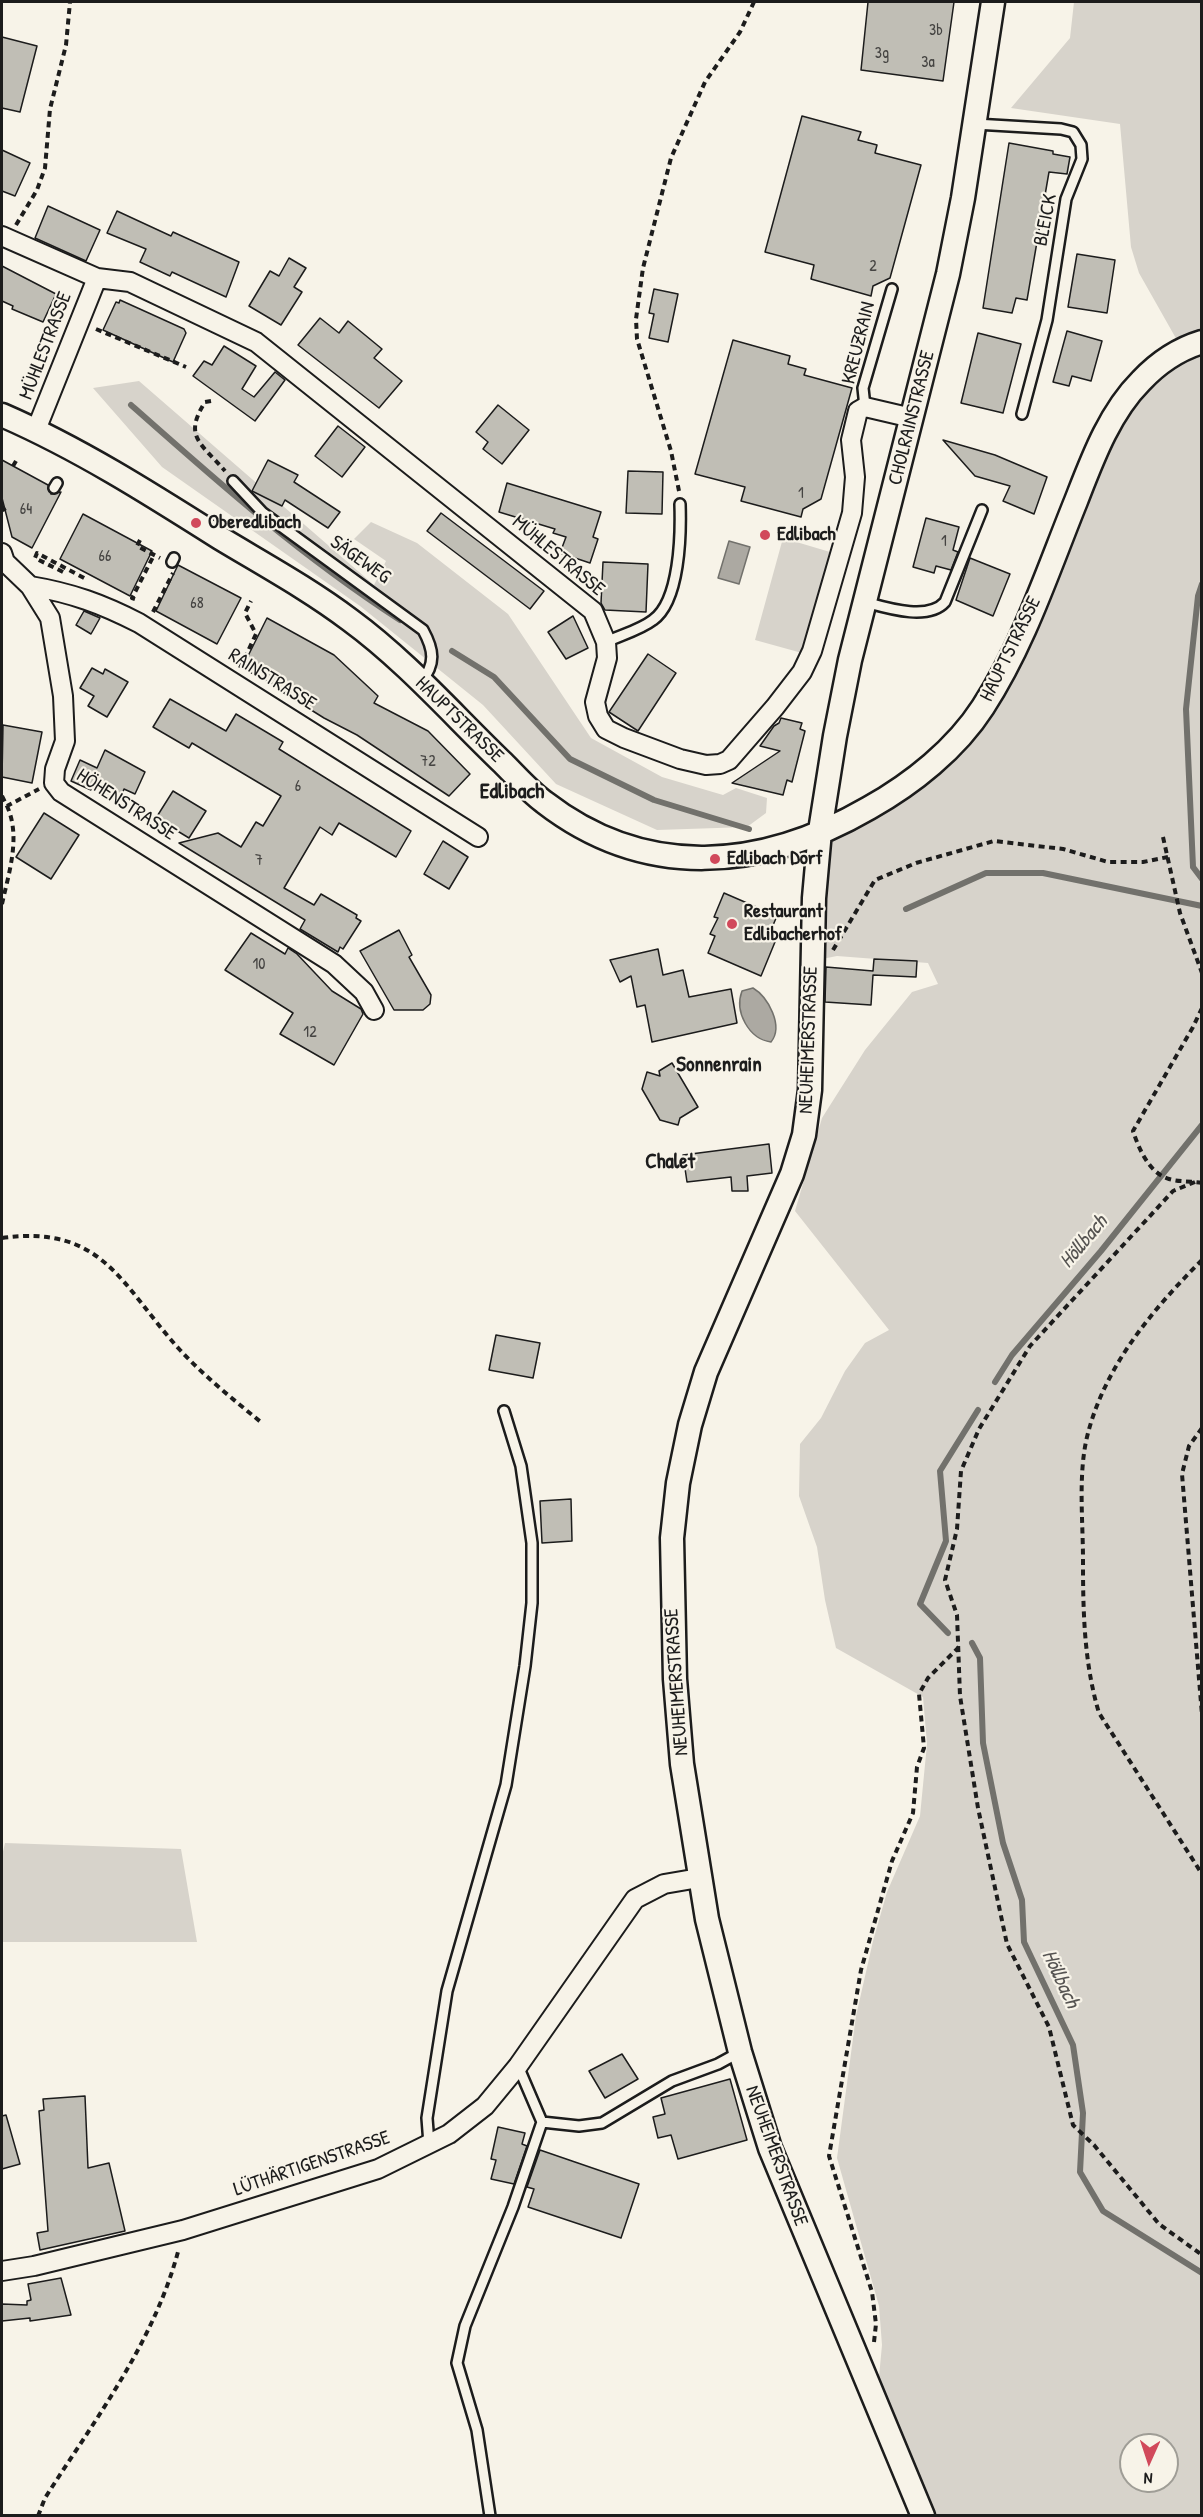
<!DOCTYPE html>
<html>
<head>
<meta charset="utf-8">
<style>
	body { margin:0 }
	#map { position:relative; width:1203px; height:2517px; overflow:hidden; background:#f7f3e8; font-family:"Patrick Hand",sans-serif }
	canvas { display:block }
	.frame { position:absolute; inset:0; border:3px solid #1c1c1c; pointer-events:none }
	.north { position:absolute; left:1119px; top:2433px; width:60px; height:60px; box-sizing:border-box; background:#f7f3e8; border:2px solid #9f9d96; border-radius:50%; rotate:183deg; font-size:16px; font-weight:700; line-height:24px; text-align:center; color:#1c1c1c }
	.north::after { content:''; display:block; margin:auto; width:21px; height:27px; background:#d1495b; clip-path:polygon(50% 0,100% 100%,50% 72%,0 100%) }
</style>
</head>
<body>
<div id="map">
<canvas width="1203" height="2517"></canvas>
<div class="frame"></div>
<div class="north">N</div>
</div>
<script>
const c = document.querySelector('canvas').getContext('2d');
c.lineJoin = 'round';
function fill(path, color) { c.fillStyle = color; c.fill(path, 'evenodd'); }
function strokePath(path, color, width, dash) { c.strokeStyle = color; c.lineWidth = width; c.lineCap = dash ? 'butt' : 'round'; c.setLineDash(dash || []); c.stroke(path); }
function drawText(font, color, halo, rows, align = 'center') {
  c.font = font + ' "Patrick Hand",sans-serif'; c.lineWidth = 4.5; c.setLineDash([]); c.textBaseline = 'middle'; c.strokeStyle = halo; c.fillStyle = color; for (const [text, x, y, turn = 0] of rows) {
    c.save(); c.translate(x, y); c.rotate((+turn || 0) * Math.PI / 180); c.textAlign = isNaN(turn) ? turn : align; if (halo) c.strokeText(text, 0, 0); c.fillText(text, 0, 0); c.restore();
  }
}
fill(new Path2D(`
	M1074,2H1201V2515H935L879,2377L882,2345L879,2306L837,2158L856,2016L873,1941L887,1892L920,1816L927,1744L923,1697L836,1648L825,1600L817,1547L799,1496L800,1444L821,1418L845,1371L865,1343L889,1330L795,1211L822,1118L865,1050L912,992L938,984L928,963L837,956L812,961L820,831L855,817L980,712L1115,417L1182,349L1139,273L1131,247L1120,124L1011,108L1070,38ZM1131,2445H1167V2481H1131Z
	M139,381L374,585L386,561L354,539L371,522L417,543L508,614L591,738L662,777L723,795L736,788L767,798L766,813L747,827L657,830L556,784L483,705L360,606L162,467L93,388Z
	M783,538L830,552L802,653L755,640Z
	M5,1843L181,1849L197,1942H2V1856Z`), '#d7d3cb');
const water = new Path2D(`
	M729,541L750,547L739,584L718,578Z
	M753,988C768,997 784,1026 771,1042C749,1039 734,1012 742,991Z`);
fill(water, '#aca9a2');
strokePath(water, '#72716c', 1.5);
strokePath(new Path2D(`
	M131,405C219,483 301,556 400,620
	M1202,584L1198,596L1186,709L1193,867L1202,879
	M452,651L494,677L570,759L654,800L749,829
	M906,909L986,873H1043L1202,906
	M995,1382L1012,1355L1101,1251L1202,1125
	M948,1633L920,1604L946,1541L940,1471L978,1410
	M972,1643L980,1658L983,1743L1003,1843L1022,1900L1024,1942L1073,2045L1083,2113L1080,2172L1103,2211L1202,2273`), '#72716c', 6);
const building = new Path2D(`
	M868,2H954L943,81L861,70Z
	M2,37L37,46L20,112L2,108Z
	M802,116L861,132L858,140L877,145L875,153L921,165L890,278L873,286L871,296L811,279L814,265L765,252Z
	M1009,143L1053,151V154L1070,157L1067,174L1049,172L1027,300L1016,298L1012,313L983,308Z
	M2,150L30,163L15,196L2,191Z
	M48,206L100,230L86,261L35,238Z
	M117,211L171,236L173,232L239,262L226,297L172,272L170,276L140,262L146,249L107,233Z
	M1077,254L1115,260L1107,313L1068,307Z
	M289,258L306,268L294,287L302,292L281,325L249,306L270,271L279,276Z
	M2,266L56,294L43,322L12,309L13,306L2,301Z
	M654,289L678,294L668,342L649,338L654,314L649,313Z
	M120,300L184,329L186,333L173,362L103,330L116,302L119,303Z
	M320,318L339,333L348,321L382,349L374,358L402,381L379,408L298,345Z
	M1067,331L1102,341L1091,381L1072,376L1069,386L1053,382Z
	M978,333L1021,344L1003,413L961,403Z
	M733,340L790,356L788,364L806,369L804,375L852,388L821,499L803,509L801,517L741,501L745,487L695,474Z
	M224,346L256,366L242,389L254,397L275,372L285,380L255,421L193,376L204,361L212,365Z
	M498,405L529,430L502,464L483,449L488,442L476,432Z
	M338,426L365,447L342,477L315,456Z
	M943,440L995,455L1047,477L1034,514L1003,501L1010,486L975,476Z
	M2,460L48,485L51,494L61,492L32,548L12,537L2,498Z
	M268,460L298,475L294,482L340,512L328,528L285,500L282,506L252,491Z
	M628,471L663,472L662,514L626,513Z
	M507,483L601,512L593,537L598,539L590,563L560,553L566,537L553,533L555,529L499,512Z
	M441,513L544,591L530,609L427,531Z
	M83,514L152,551L130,596L60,559Z
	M926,518L959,527L953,550L958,552L951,570L936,566L934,573L913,567Z
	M970,558L1010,574L993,616L956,600Z
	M603,562L648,564L646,612L605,610L601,603Z
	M178,565L241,598L217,644L156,611Z
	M84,611L100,618L91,634L76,625Z
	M573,616L588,648L566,659L548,632Z
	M267,618L334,655L378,696L374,703L428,731L470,774L449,796L357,735L324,718L276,688L277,686L242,668Z
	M648,654L676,673L638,731L609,712Z
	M92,668L103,674L105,669L128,682L107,717L88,706L94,696L80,688Z
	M170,699L226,731L236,714L283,742L279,749L411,831L396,857L339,823L332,835L320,827L284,888L314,905L321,894L357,915L356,918L361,921L343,949L340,947L338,952L300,929L305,920L179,843L218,833L241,847L256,822L263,826L281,796L192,743L189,748L153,727Z
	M781,718L802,723L800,729L805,731L792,782L787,780L783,795L732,783L780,751L760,746L774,726L779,723Z
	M3,725L42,732L32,783L2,777Z
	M105,750L145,772L135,794L124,789L120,799L92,786L91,790L71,781L80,760L97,768Z
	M173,791L206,811L189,838L156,818Z
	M44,813L79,835L51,879L16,857Z
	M443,841L468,857L449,889L424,874Z
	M724,893L777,916L767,939L775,942L761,976L708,953L715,936L710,934L718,918L714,917Z
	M399,930L412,955L409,957L431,995L430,1004L423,1010H394L360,951Z
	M251,933L285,954L288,948L297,954L332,991L361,1009L363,1014L334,1065L280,1034L293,1013L225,970Z
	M658,949L663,975L683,970L689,997L731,989L737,1023L652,1042L645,1005L637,1007L631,976L620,982L610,960Z
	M874,959L917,961L916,977L873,975L871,1005L825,1002L826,967L873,971Z
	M672,1063L698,1107L680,1118L678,1125L660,1120L642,1089L647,1072L660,1076L659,1071Z
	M769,1144L772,1173L747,1176L748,1191H732L731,1177L687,1182L683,1155Z
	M496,1335L540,1343L533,1378L489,1370Z
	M571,1499L572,1541L542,1543L540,1501Z
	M622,2054L638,2079L605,2098L589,2071Z
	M730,2079L747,2140L678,2159L671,2135L658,2138L653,2117L665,2114L661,2098Z
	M85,2096L88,2168L109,2163L125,2231L40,2250L37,2233L48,2231L39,2111L44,2110L43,2099Z
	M6,2115L20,2164L2,2169V2116Z
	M498,2127L525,2133L522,2144L527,2146L514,2184L491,2179L496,2160L491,2159Z
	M540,2150L639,2184L621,2238L528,2207L534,2189L527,2187Z
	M61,2278L71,2315L30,2321V2318L2,2321V2304L27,2305V2301L31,2300L28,2284Z`);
fill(building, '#c0beb5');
strokePath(building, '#1c1c1c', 1.5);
const service = new Path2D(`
	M975,124L1061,129L1073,132L1081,145L1082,159L1066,199L1047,320L1022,414
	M865,407L863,388L892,289
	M233,481L263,513L423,630C434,650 436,664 421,682
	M54,488L57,483
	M172,562L174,558
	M865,602C887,608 928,621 945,602L982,510
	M606,642C621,635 640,630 653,620C680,601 681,534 680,504
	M542,2122L579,2126L602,2123L672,2081L718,2064L740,2052
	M429,2144L427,2118L447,1991L506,1785L525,1666L532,1603V1543L521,1466L504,1411
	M490,2516L477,2430L457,2363L465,2326L513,2207L542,2122L518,2066`);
const minor = new Path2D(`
	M2,236L97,278L130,282L256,342L593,611L606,642L607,658L595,702L598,716L606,729L624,738L680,759L706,765L720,764L729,760L775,707L802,672L812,651L852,513L855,477L851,440L858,411L865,407L912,418
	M36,430L97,278
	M2,553L5,562L30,586L50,618L63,696L65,741L55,769L54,783L61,792L334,964L364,992L374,1010
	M30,586C72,593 102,604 139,623L478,837
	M2,2271L34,2266L183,2230L378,2169L449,2134L485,2106L518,2066L635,1899L664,1884L699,1878`);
const tertiary = new Path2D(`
	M2,415C78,448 149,493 220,538C263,564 309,589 350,620C406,661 453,715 503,763C516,776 529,791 544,802C646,881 762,870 869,808C912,784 956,749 983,707C1024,644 1048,570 1076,501C1092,460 1109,413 1141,381C1157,364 1179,349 1202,342
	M923,2516L770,2148L740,2052L707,1919L682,1764L675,1679L672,1538L678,1483L690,1425L706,1372L792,1174L804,1135L810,1090L814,898L820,831L835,736L850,660L948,274L963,198L993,2`);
strokePath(service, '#1c1c1c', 14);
strokePath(minor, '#1c1c1c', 22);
strokePath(tertiary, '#1c1c1c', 27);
strokePath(new Path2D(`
	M16,225L37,190L45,168L50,109L66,45L70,2
	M96,329L186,367
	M211,401L205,402C183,437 201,443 225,471
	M13,466L16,461
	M679,491L671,451L637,339L636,319L643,268L671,158L705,82L740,32L754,2
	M2,506L5,511
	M140,540L137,546L160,558
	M63,572L35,558L37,553L86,579
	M135,599L132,598L154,555
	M153,612L173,573
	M240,668L256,634L245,613L251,601
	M2,796L7,806L39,789
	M1163,837L1180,913L1202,973
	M2,904C9,872 21,837 7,806
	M833,950L875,880L916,863L994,841L1063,849L1108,862H1143L1168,857
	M1202,1008L1193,1027L1133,1131C1139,1149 1149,1173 1169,1179C1179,1182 1191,1181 1202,1183
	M1195,1182L1173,1191L1030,1346L979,1429L961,1471L957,1529L945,1580L957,1615L960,1696L978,1808L1007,1944L1049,2027L1073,2125L1094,2145L1159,2224L1202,2255
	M2,1238C103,1224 121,1285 180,1350C205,1377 234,1400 262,1423
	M1202,1260C1152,1310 1104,1367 1087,1437C1078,1475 1083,1521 1083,1560C1083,1612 1084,1663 1099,1713L1202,1874
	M1202,1428L1189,1446L1182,1474L1202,1715
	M874,2342L876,2324L872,2292L829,2156L861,1970L892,1861L913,1813L917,1767L924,1748L919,1694L928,1678L959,1647
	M38,2516L45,2498C96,2418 155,2341 179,2248`), '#1c1c1c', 4, [6, 4.5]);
strokePath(service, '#f7f3e8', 9);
strokePath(minor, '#f7f3e8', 18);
strokePath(tertiary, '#f7f3e8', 22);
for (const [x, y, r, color] of [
	[196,523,6,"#d1495b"],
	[765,535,6,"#d1495b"],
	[715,859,6,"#d1495b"],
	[732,924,6,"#d1495b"]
]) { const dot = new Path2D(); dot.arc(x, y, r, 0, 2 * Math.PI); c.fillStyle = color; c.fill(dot); strokePath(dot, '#f7f3e8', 2); }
drawText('16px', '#454442', null, [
	["3b",936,31],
	["3g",882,54],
	["3a",928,63],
	["2",873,267],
	["1",801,494],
	["64",26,510],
	["1",944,542],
	["66",105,557],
	["68",197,604],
	["72",428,762],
	["6",298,787],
	["7",259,861],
	["10",259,965],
	["12",310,1033]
]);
drawText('20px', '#1c1c1c', '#f7f3e8', [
	["BLEICK",1046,220,-79],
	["KREUZRAIN",859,343,-76],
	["MÜHLESTRASSE",46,346,-69],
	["CHOLRAINSTRASSE",912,418,-76],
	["MÜHLESTRASSE",558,556,40],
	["SÄGEWEG",360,560,35],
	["HAUPTSTRASSE",1011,649,-64],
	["RAINSTRASSE",272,680,32],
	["HAUPTSTRASSE",459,720,44],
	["HÖHENSTRASSE",126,805,33],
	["NEUHEIMERSTRASSE",809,1040,-88],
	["NEUHEIMERSTRASSE",677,1682,-94],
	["NEUHEIMERSTRASSE",776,2156,70],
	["LÜTHÄRTIGENSTRASSE",312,2164,-19]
]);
drawText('bold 20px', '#1c1c1c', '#f7f3e8', [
	["Oberedlibach",208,523],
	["Edlibach",777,535],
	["Edlibach Dorf",727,859],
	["Restaurant",744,912],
	["Edlibacherhof",744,935]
], 'left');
drawText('bold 21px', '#1c1c1c', '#f7f3e8', [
	["Sonnenrain",719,1065],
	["Chalet",670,1162]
]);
drawText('italic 21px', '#565452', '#f7f3e8', [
	["Höllbach",1084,1242,-50],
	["Höllbach",1060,1979,65]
]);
drawText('bold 22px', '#1c1c1c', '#f7f3e8', [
	["Edlibach",512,792]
]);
</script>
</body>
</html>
